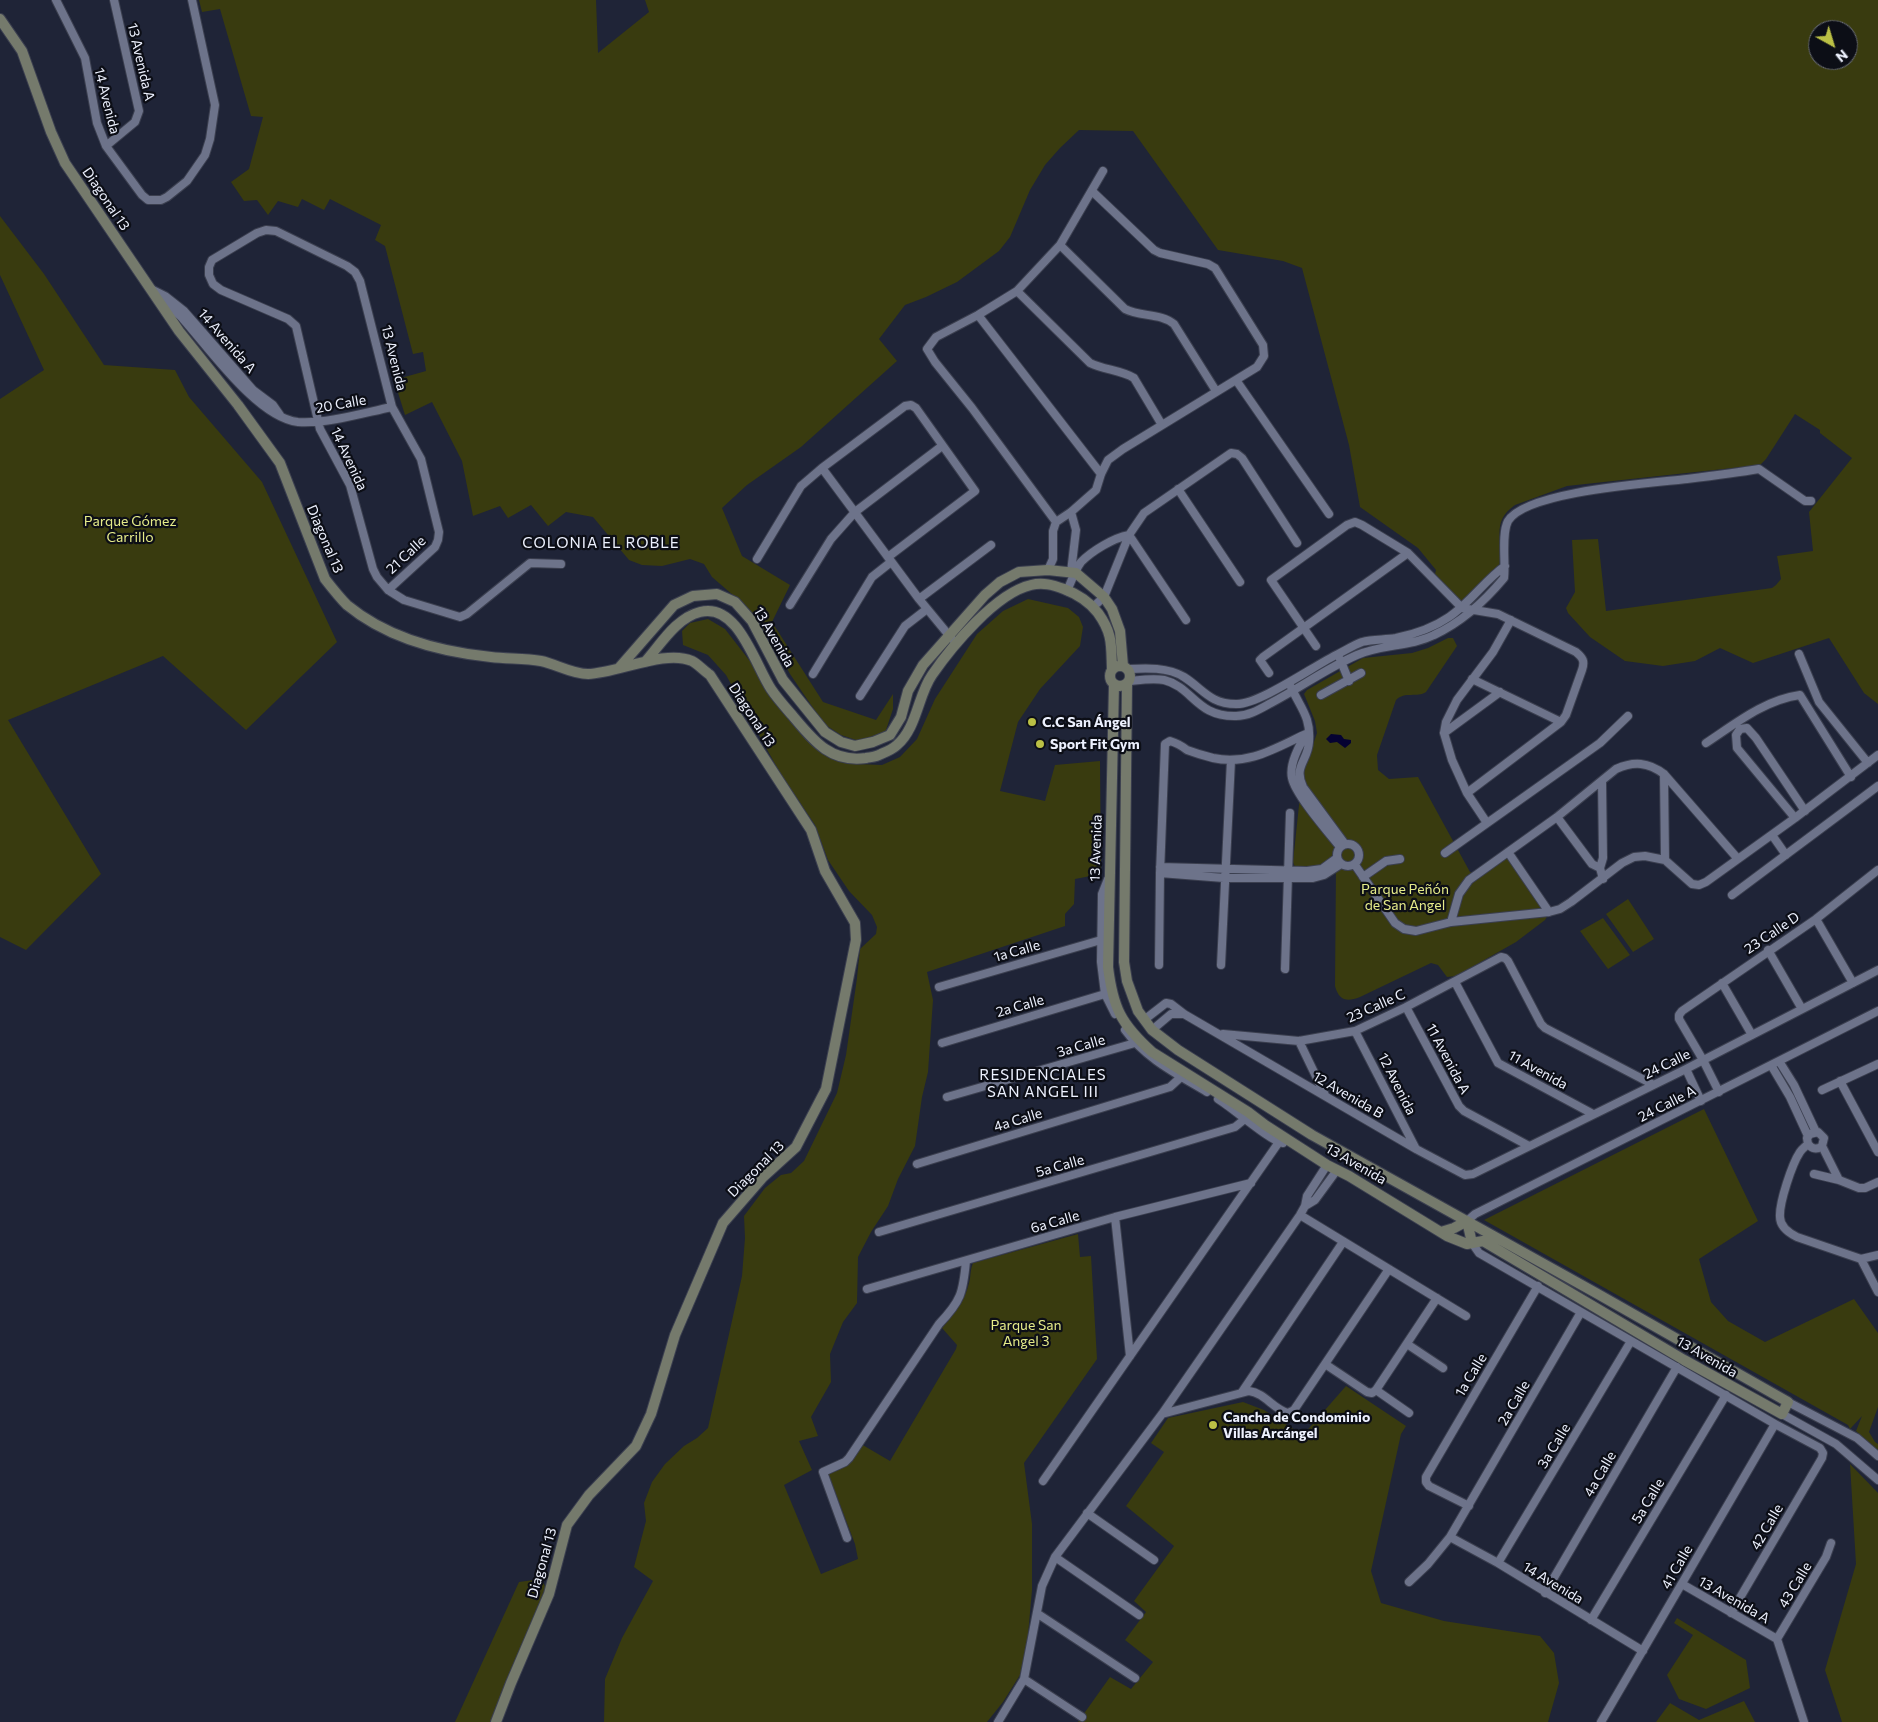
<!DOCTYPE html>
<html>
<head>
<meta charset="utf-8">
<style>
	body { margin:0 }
	#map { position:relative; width:1878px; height:1722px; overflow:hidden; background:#1f2437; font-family:Commissioner,sans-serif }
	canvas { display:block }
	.north { position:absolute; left:1808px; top:20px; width:50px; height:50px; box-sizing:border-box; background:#0c0e16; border:1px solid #666973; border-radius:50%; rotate:141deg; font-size:14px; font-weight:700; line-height:20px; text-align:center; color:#edf1fe }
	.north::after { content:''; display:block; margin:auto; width:18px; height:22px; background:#bbc045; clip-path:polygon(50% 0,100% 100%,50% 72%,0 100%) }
</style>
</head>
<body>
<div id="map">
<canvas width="1878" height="1722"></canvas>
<div class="north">N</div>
</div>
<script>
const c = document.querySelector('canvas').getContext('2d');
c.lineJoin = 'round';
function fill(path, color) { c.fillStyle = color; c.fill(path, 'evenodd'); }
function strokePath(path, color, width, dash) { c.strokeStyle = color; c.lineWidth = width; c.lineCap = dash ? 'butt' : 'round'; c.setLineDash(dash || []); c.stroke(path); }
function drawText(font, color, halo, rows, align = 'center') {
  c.font = font + ' Commissioner,sans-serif'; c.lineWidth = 4.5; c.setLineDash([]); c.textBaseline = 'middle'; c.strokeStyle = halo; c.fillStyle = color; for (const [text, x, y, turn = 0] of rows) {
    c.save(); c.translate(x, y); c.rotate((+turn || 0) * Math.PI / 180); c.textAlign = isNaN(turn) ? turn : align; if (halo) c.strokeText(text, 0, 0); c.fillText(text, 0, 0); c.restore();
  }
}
fill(new Path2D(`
	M199,0H596L598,53L649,12L645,0H1878V704L1864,693L1829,638L1753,663L1720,648L1695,661L1663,666L1625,661L1590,637L1568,613L1566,608L1575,592L1572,540L1598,539L1606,611L1772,588L1776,585L1781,579L1777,556L1813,551L1809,512L1852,458L1820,433V430L1795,414L1766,459L1760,465L1567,486L1515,505C1489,523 1505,542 1499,567L1459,605L1435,574L1436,570L1418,548L1360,507L1349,445L1302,268L1283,261L1218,250L1133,131L1079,130L1060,148L1045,165L1030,190L1010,237L999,251L957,282L926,297L905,305L879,339L897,361L801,447L747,485L722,508L742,556L790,585L772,622L823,702L876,720L893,694V709L885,733L862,742L841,735L824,724L790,674L773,642L753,615L741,602L712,577L704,564L690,559L662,566L642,565L629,560L593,517L566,512L548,526L531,505L508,518L500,506L473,516L462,461L432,402L405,415L394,380L426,371L423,352L413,354L385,246L375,240L381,225L330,199L324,210L302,199L298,207L278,201L268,215L257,200L244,201L231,182L249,169L263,117L251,116L220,9L202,12ZM1818,30H1848V60H1818Z
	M0,216L44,274L104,365L175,370L189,397L262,482L337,642L246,730L163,656L8,720L101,874L26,950L0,937V399L44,370L0,275Z
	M1028,599L1068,608L1079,617L1083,627L1080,646L1040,689L1018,722L1000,791L1045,801L1055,765L1100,761L1101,874L1075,879L1074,904L1065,914V926L927,972L933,1000L928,1072L922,1097L915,1146L898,1179L888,1206L871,1232L858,1257L857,1303L843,1322L830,1354L831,1382L811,1417L818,1436L799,1441L812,1470L784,1485L821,1574L858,1559L855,1544L828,1473L861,1444L890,1461L956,1349L957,1345L942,1328C954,1314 965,1301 969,1283C971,1276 970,1270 973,1263L1078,1234L1080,1257L1091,1256L1097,1359L1024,1463L1032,1524V1590L1027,1646L1020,1675L1003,1702L987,1722H604L605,1679L622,1638L653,1581L634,1567L646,1521L644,1503L652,1482L665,1464L684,1446L697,1438L708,1428L742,1276L745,1238L744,1216L765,1188L781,1175L791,1173L804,1161L837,1093L846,1055L857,978L860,949L876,934L877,927L872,915L849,891L828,860L815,825L780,773L726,675L708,655L683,645L682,631L690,623L708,619L725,629L815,745L831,758L856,764L882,765L900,757L917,739L935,699L977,634L1003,611Z
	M1448,638H1453L1457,646L1426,692C1417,698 1405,691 1396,700L1377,755L1378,770L1389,779L1418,777L1470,872L1473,873L1506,855L1548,915L1545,920L1516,942L1456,976L1447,977L1438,965L1431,963L1360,997C1347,1002 1339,1001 1335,986L1336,866C1322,865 1307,871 1295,867L1293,862L1302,777L1317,733L1315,721L1304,694L1307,690L1363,658L1412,653L1428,648Z
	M1628,899L1654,939L1633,952L1606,914Z
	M1603,918L1630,955L1608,969L1580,931Z
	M1704,1109L1758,1221L1699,1259L1711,1302L1728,1321L1765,1342L1854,1299L1878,1333V1407L1869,1432L1875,1442L1878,1444V1452L1856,1431L1862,1416L1850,1429L1848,1425L1484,1220Z
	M1346,1386L1406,1426L1401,1434L1371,1571L1381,1603L1444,1621L1540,1636L1554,1653L1559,1683L1548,1722H1078L1110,1677L1131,1689L1153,1662L1125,1640L1146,1612L1134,1601L1174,1546L1126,1506L1164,1452L1151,1443L1168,1418L1243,1402L1264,1410L1303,1435Z
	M1850,1464L1878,1493V1722H1842L1825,1670L1856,1564Z
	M541,1579L549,1593L498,1722H455L519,1582Z
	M1677,1618L1746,1660L1750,1688L1706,1709L1679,1699L1667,1675L1693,1635L1674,1623Z
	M1744,1701L1755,1722H1656L1670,1703L1699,1720Z`), '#393b0f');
fill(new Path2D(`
	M1331,734L1341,735L1344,739L1351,740V743L1345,748L1337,742L1330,743L1326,739Z`), '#050232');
const street = new Path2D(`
	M56,0L85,58L97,123L106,146L142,195L148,200H161L167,197L187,181L205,155L210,139L215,105L192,0
	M106,146L135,122L139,111L114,0
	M1060,245L1125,309C1140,317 1161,313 1174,324L1216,391
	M151,289L165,296L184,311L253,390L273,405L280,415
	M1017,291L1090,363C1104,370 1121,370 1134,378L1162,425
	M162,302C169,307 177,312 183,319C209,348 258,418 298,422C327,424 363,413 392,407
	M978,315L1101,474
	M1236,380L1329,514
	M822,468L919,599L952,639
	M1178,489L1240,582
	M1056,522L972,408L935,362L927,349L936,337L978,315L1017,291L1060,245L1103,171
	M1129,535L1186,620
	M757,559L801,486L822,468L905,406L911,405L916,408L975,491L888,557
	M1048,570L1053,559V531L1056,522L1071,512L1096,490L1101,474L1108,460L1123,449L1257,367L1264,356L1263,345L1215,268L1208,264L1160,253L1154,250L1093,192
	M1071,572L1076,530L1071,512
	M388,590L435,547L438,540L439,532L421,459L392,407L360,281L355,272L347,266L276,231L266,230L257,233L212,260L209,267V275L213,284L221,290L288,319L296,326L320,429L350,485L373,569L377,577L388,590L404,600L460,617L467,614L530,563L561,564
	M1067,591C1071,582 1075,570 1081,562C1092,551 1113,538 1129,535
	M919,599L991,545
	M790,605L831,539L855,512L942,446
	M1093,607L1104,597L1129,535L1144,513L1231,453L1237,454L1242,458L1297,543
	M1316,646L1271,580L1347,525L1355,522L1362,525L1408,553L1462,608L1498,614L1576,652C1583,658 1585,661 1582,670L1566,715L1561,722L1467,793
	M1799,654L1819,702L1868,763
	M1340,659L1349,681
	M1128,669C1146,668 1168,667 1184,677C1203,689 1210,704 1236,704C1259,705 1315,665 1338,654C1346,650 1354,645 1362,642C1373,639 1385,640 1396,638C1415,634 1433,628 1449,617C1470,603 1485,580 1505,566
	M1269,673L1260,660L1263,657L1408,553
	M813,674L872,577L891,562
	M1472,679L1561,722
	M1130,681C1140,680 1153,678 1164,680C1193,687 1196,717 1236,716C1249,716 1260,709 1271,703C1300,688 1327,668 1357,655C1382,644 1410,647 1434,635C1462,622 1484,602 1504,578C1506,563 1501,534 1508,521C1526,491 1652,483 1687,479C1711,476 1735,473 1759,469L1805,501H1811
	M1291,687C1301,709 1311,717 1309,742C1308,761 1293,766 1303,787L1345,844
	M1321,695L1361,673
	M860,696L905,626L927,609
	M1444,733L1500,692
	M1307,735C1299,744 1289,765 1292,778C1295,794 1328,832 1340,847
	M1706,743C1735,724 1764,700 1800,695L1851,777
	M1664,774L1665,860
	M1602,781L1603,858L1600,868L1603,879
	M1557,817L1592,864L1600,868
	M1795,818L1737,748L1736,735L1740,729L1747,728L1756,738L1805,811
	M1487,823L1467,793L1452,760L1444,733L1446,722L1457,700L1493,652L1511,620
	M1772,835L1786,855
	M1337 855a11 11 0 1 1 22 0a11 11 0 1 1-22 0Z
	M1508,852L1549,912
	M1445,853L1600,743L1628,716
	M1355,865L1395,923L1404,929L1416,931L1451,922L1549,912L1560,909L1571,902L1622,863L1634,857L1645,856L1665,860L1692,884L1699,885L1706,882L1795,818L1878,755
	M1160,867L1307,871L1322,869L1337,858
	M1160,873L1224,878H1313L1324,875L1341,864
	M1363,877L1386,861L1400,859
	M1108,879L1102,894L1101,962L1105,994L1115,1014
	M1732,895L1878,786
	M1816,919L1853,983
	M1451,922L1459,894L1469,880L1557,817L1616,769C1634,761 1648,762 1664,774L1738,859
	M1768,950L1802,1009
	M1159,965L1160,873L1165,744L1170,741C1177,743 1182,746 1187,750C1195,753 1205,756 1213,758C1249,766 1277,747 1308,733
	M1221,965L1231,760
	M1285,969L1290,813
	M1455,982L1498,1063L1593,1114
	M1722,983L1752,1035
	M939,987L1101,940
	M1406,1007L1459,1106L1464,1111L1529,1146
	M1144,1020L1166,1003L1171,1004L1184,1014L1416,1149L1465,1175L1473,1174L1686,1069L1878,970
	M1125,1030C1146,1059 1177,1074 1207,1092
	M1152,1030L1171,1014H1184
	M1355,1031L1416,1149
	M1223,1034L1299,1041L1355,1031L1406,1007L1501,957L1505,958L1508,961L1541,1024L1545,1028L1652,1084
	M1299,1041L1325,1095
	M942,1043L1105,994
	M1779,1061L1794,1085L1816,1132
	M1771,1065L1790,1097L1808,1136
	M1686,1069L1701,1101
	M1840,1081L1878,1152
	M1822,1090L1878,1064
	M1719,1092L1703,1060L1679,1019V1015L1682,1011L1816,919L1878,870
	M947,1097L1135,1043
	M1218,1099C1233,1108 1270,1141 1283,1143
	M1808,1144C1812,1149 1817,1150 1822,1146L1824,1138L1818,1132L1810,1134L1807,1138L1808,1144C1805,1147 1802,1149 1800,1152C1792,1164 1779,1203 1780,1217C1780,1227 1789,1233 1797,1237L1861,1259L1878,1292
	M1822,1146L1839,1180
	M917,1164L1170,1087L1181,1077
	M1814,1174L1839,1180L1859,1188H1865L1878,1182
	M1305,1206L1315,1200L1337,1170
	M1300,1215L1466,1316
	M1115,1217L1130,1356
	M1467,1221L1475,1214L1878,1011
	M879,1232L1235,1127L1246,1118
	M1472,1243L1479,1253L1775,1424L1820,1448L1823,1453L1822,1458L1731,1613
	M1861,1259L1878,1255
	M867,1289L1115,1217L1251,1183
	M1407,1344L1443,1368
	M1325,1364L1367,1392L1372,1393L1376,1390L1437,1298
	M1376,1390L1409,1413
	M1242,1392L1343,1242
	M1788,1402L1857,1438L1878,1456
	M1162,1414L1249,1391C1265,1393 1273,1409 1288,1413L1294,1410L1389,1269
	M1782,1414L1836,1444L1878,1480
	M1043,1481L1279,1142
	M1469,1506L1429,1486L1426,1482V1477L1538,1286
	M1087,1513L1154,1560
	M1450,1537L1498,1563L1643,1651
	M847,1538L823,1472L845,1462L849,1458L939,1324C961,1301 963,1293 966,1261
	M1055,1557L1139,1615
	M1498,1563L1631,1341
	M1409,1582L1428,1564L1450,1537L1581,1312
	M1682,1584L1777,1639L1804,1722
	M1545,1593L1677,1367
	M1038,1614L1135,1678
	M1591,1620L1726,1395
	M1777,1639L1826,1557L1831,1543
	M1024,1679L1082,1717
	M998,1722L1024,1679L1042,1586L1055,1557L1162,1414L1300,1215L1305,1206L1307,1196L1327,1165
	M1601,1722L1775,1424`);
const secondary = new Path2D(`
	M0,19L22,51L51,132L65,163L179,331L238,405L280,463L325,579C332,588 339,597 347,605C387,638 442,652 491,657C508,659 525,658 541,661C556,664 572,674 588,674C618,673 665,649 692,661C698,664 704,671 710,675L811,830L825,871L855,923L856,940L826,1089L796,1147L763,1177L723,1223L675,1335L651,1414L636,1446L589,1495L567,1525L549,1594L511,1683L496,1722
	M645,662C661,644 676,618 700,612C738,602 755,665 771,689C777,698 785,707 792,715C813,740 830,763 866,758C871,757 876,757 881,754C886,752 893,749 897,745C917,728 918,695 932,675C952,646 996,593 1031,585C1043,582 1053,585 1064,589C1077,594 1089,601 1098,613C1113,634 1111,645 1112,669
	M1110 676a10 10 0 1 1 20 0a10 10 0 1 1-20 0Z
	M619,668L674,605L693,596L717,594L735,602L752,621L783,680L825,732L841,742L855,746L873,742L890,735L901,717L908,691L923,665L985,595L1000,582L1019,572L1048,570L1076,573L1104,597L1112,609L1120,631L1123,666
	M1114,684L1108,967C1113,1008 1121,1024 1152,1052L1248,1112L1265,1125L1327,1165L1349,1176L1447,1236L1467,1244L1483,1241L1684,1360L1782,1414L1788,1402L1596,1293L1312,1135L1178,1050L1152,1030L1138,1011L1127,981L1124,962L1127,684
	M1441,1232L1454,1228L1467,1221L1472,1243`);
strokePath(street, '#3b3f4f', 10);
strokePath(secondary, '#3b3f4f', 12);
strokePath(street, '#6d738a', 8);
strokePath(secondary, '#757a6c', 10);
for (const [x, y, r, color] of [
	[1032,722,5,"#bbc045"],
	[1040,744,5,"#bbc045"],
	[1213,1425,5,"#bbc045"]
]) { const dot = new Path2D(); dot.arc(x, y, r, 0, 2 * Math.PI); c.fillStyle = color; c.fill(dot); strokePath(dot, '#0c0e16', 2); }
drawText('14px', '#edf1fe', '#0c0e16', [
	["13 Avenida A",141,62,77],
	["14 Avenida",107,101,76],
	["Diagonal 13",106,199,56],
	["14 Avenida A",227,341,49],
	["13 Avenida",394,358,76],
	["20 Calle",341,404,-10],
	["14 Avenida",349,459,65],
	["Diagonal 13",325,539,67],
	["21 Calle",406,555,-43],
	["13 Avenida",774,637,60],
	["Diagonal 13",752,715,57],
	["13 Avenida",1096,848,-88],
	["23 Calle D",1772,933,-34],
	["1a Calle",1017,951,-16],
	["2a Calle",1020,1006,-16],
	["23 Calle C",1376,1006,-24],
	["3a Calle",1081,1046,-16],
	["11 Avenida A",1448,1059,62],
	["24 Calle",1667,1064,-26],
	["11 Avenida",1538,1070,29],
	["12 Avenida",1397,1084,63],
	["12 Avenida B",1348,1095,30],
	["24 Calle A",1667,1104,-27],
	["4a Calle",1018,1120,-17],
	["13 Avenida",1356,1164,30],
	["5a Calle",1060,1166,-16],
	["Diagonal 13",756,1169,-45],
	["6a Calle",1055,1222,-16],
	["13 Avenida",1707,1357,30],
	["1a Calle",1471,1375,-59],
	["2a Calle",1514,1403,-60],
	["3a Calle",1554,1446,-59],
	["4a Calle",1600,1474,-60],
	["5a Calle",1648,1501,-59],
	["42 Calle",1767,1527,-60],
	["Diagonal 13",542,1563,-74],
	["41 Calle",1677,1567,-60],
	["14 Avenida",1553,1583,31],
	["43 Calle",1795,1585,-59],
	["13 Avenida A",1734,1600,30]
]);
drawText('14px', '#e5eb89', '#0c0e16', [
	["Parque Gómez",130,521],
	["Carrillo",130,537],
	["Parque Peñón",1405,889],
	["de San Angel",1405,905],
	["Parque San",1026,1325],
	["Angel 3",1026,1341]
]);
drawText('bold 14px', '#edf1fe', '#0c0e16', [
	["C.C San Ángel",1042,722],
	["Sport Fit Gym",1050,744],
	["Cancha de Condominio",1223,1417],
	["Villas Arcángel",1223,1433]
], 'left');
c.letterSpacing = '1px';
drawText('15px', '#edf1fe', '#0c0e16', [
	["COLONIA EL ROBLE",601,543],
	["RESIDENCIALES",1043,1075],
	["SAN ANGEL III",1043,1092]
]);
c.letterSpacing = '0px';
</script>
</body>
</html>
